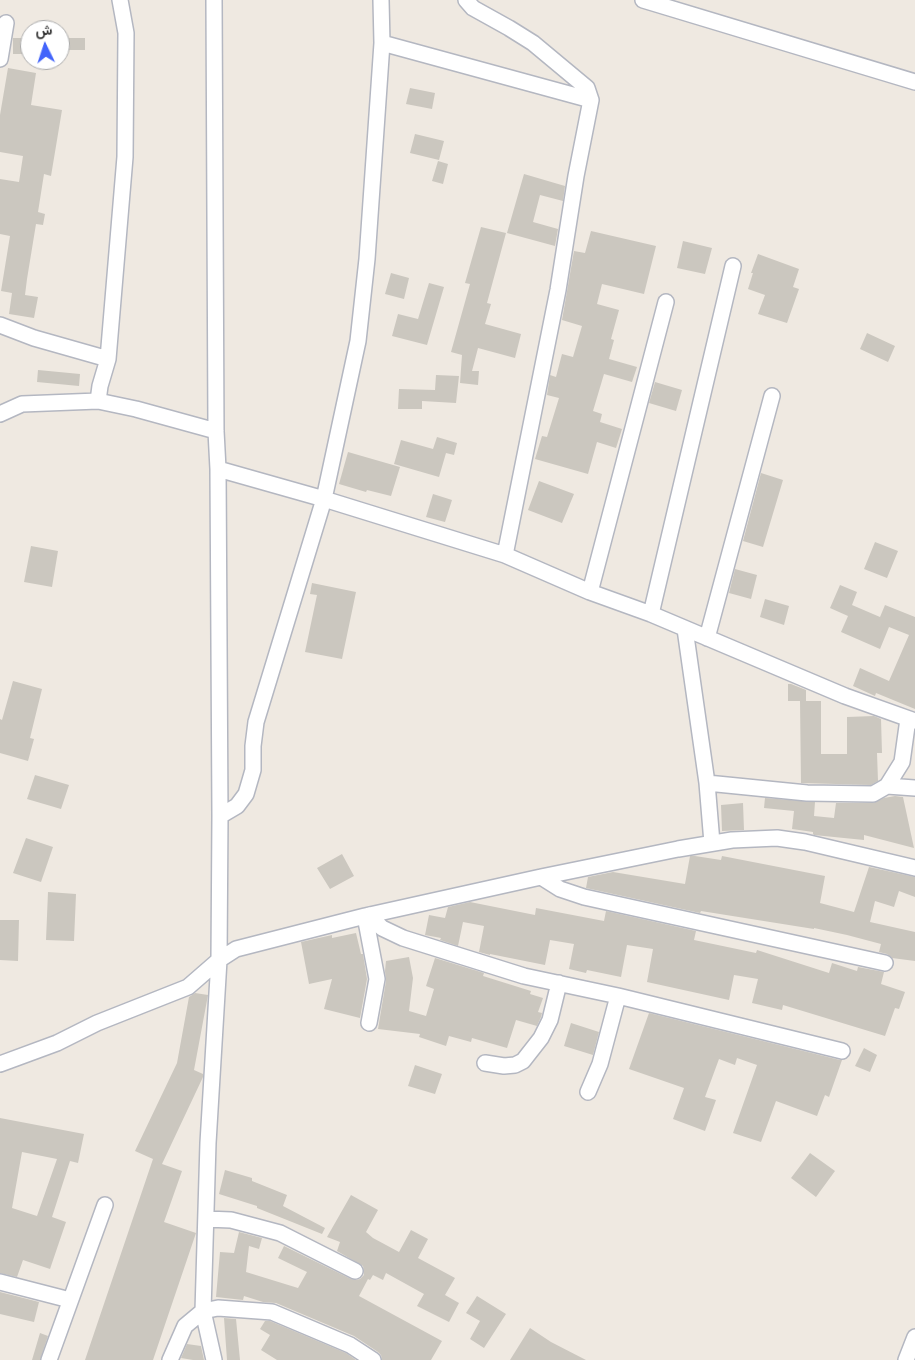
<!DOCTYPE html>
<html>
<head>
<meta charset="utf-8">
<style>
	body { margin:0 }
	#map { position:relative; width:915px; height:1360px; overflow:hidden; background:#efe9e1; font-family:"Alegreya Sans",Vazirmatn,sans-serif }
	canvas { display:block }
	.north { position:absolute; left:20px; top:20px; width:50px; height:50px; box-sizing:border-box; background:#fff; border:1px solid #ababab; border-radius:50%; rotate:356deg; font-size:14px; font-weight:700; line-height:20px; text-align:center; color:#2e2e2e }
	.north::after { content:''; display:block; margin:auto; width:18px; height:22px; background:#4264fb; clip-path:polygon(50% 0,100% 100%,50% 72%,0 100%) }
</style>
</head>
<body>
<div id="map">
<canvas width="915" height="1360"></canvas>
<div class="north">ش</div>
</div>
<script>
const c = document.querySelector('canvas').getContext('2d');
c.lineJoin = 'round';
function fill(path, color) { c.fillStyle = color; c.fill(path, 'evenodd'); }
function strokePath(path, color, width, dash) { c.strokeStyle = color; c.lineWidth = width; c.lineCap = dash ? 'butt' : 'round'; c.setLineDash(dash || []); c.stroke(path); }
fill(new Path2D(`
	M13,38H30V54H13Z
	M60,38H85V50H60Z
	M8,68L36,73L31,105L62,110L51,176L44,174L38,212L45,214L43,225L36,224L27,279L25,295L38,297L34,318L9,314L12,293L1,291L10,236L0,234V179L19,182L23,156L0,152V115Z
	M410,88L435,93L432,109L406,104Z
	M415,134L444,141L439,160L410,153Z
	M438,161L448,164L443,184L432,181Z
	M524,174L565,186L563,201L540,195L533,222L558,229L555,246L507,233Z
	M481,227L506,233L487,303L491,304L485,324L521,334L515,358L478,348L472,371H479L478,385L460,383L462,355L451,352L470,284L465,283Z
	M591,231L656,246L644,294L602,284L597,304L619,310L611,339L614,340L609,359L637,367L632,382L604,374L593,411L602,414L600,422L622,429L616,448L597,442L588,474L535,459L542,436L547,437L559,398L547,395L550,375L556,377L562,354L573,357L582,326L562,320L574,251L585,253Z
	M683,241L712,248L705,274L677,268Z
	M758,254L799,269L793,287L799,289L787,323L758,314L765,295L748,289L753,273H751Z
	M391,273L409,278L404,299L385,294Z
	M429,283L444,287L427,345L392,336L398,314L418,319Z
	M867,333L895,346L888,362L860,349Z
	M38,370L80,374L79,386L37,382Z
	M436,375L459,376L456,403L422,401V409H398L399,389L435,390Z
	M655,382L682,390L676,411L649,403Z
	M437,437L457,443L454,455L446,453L439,477L394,464L401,440L433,449Z
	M348,452L400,467L391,496L367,490L366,492L339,484Z
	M761,473L783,480L763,547L743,541Z
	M539,481L574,494L562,523L528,510Z
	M433,494L452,500L445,522L426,517Z
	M875,542L898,551L887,578L864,569Z
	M31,546L58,551L52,587L24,582Z
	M735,569L757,575L751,599L729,593Z
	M312,583L356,592L342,659L305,652L317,595L310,594Z
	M840,585L857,592L852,605L880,617L885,605L915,617V709L876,693L875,696L853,686L860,668L889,681L909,635L889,627L880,649L841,632L848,616L830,608Z
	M765,599L789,606L784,625L760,617Z
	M13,681L42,689L30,738L34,739L28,761L0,753V719L2,720Z
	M788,684H791L806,690V701H788Z
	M800,701H821V754H847V717L874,716L881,719L882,753H877L878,781L871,785L801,783Z
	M35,775L69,785L61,809L27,799Z
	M895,796L903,797L914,848L864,835V840L814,835L813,834V832L792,829L794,811L764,808L765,798L815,802L814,816L834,818L836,803H873L884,798Z
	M743,803L744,830L722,831L721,805Z
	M26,838L53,847L41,882L13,873Z
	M342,854L354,876L330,889L317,868Z
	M690,856H695L721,860L722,856L825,876L820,903L854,912L869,867L915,877V897L899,891L894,907L875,901L870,922L915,932V961L892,958L887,954L879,952L881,944L847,935L814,928V929L701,911L700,913L586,888L588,877L613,872L685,884Z
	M48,892L76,894L74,941L46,940Z
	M470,902L535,915L536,908L604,921L606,911L696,931L694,940L756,953L757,950L829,973L832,963L857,971L858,967L884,972L881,984L905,992L899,1009L895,1008L885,1036L783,1005L782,1010L752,1003L758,979L734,975L729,1000L647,982L653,949L627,945L621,977L587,970L586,973L569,969L574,944L550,940L545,965L490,954V955L479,952L484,926L463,922L458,946L440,940L441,938L425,935L429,915L445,918L448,907Z
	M0,920H19L18,961L0,960Z
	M356,933L361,954H363L367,979L360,1018L324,1009L332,979L309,984L301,942L332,935V938Z
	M409,957L413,978L409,1011L426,1016L434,989L426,986L435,958L484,973L483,976L531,991L530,994L543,998L538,1012L542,1013L541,1017L537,1026L516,1020L507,1048L472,1038L471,1042L449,1036L446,1046L419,1037L420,1034L378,1029L386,981L385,971L386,961Z
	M195,993L208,995L194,1070L203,1074V1077L162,1164L182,1171L164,1222L196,1233L153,1360H85L153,1159L135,1151L177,1063L189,997Z
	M649,1013L840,1060H842L829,1097L825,1095L817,1116L776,1101L761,1142L733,1133L757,1065L737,1058L735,1065L719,1059L705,1097L716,1100L705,1131L673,1119L684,1088L629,1069Z
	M571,1023L599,1032L593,1055L564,1046Z
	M864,1048L877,1055L870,1072L855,1066Z
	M415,1065L442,1074L435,1094L408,1086Z
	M0,1118L84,1134L78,1163L70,1161L52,1217L66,1222L50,1269L23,1260L17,1277L0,1273ZM22,1152L57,1159L37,1216L12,1208Z
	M810,1153L835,1171L816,1197L791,1178Z
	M225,1170L252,1178V1181L287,1195L283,1206L325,1228L322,1234L257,1208V1206L219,1194Z
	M351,1195L378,1210L366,1232L373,1238L399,1252L411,1230L428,1239L418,1258L455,1278L445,1295L459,1303L449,1322L417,1306L424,1294L386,1273L383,1280L373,1275L370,1280L368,1279L359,1296L442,1341L431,1360H382L381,1355L378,1352L354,1336L276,1303L263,1302L244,1296L243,1300L216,1297L220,1252L234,1253L239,1232L262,1238L259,1249L249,1246L246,1272L298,1288L307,1272L278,1258L284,1246L351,1279L356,1280L360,1279L364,1275V1271L363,1266L337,1251L340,1242L327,1237Z
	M0,1292L39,1302L34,1322L0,1314Z
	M477,1296L506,1314L484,1348L470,1339L480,1321L466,1313Z
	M224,1318L236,1319L240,1360H227Z
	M265,1321H270L346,1353L356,1360H277L261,1350L270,1335L260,1329Z
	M530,1328L551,1342L586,1360H510Z
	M40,1333L48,1336L40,1360H32Z
	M187,1344L201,1346L204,1360H193L181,1358Z`), '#cbc7bf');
const minor = new Path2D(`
	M214,0L216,431L218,469L220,816L219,960L208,1143L203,1311L214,1360
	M466,0L473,8L509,28L533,43L587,88L591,100L576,176L558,290L505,555
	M643,0L915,82
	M382,43L591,100
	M0,59L6,23
	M0,325L34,338L108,359
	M98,401L100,386L108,359L125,157L126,33L120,0
	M0,414L22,404L98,401L136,409L216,431
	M218,469L324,499L505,555L590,592L651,614L845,696L915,721
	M590,592L666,302
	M651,614L733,266
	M685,629L707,783L712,843
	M707,638L772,396
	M707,783L807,793L873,794L887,786L902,762L908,719
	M887,786L915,788
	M220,816L237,806L246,794L253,770V746L256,722L324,499L358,341L367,259L382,43L381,0
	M541,877L560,889L584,897L885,963
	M369,915L382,928L403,938L524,976L618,996L842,1051
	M365,916L377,979L369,1023
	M485,1063L504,1066L515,1065L523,1061L541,1038L550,1020L559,983
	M0,1064L57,1043L97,1023L188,987L219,960L236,949L365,916L541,877L678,849L732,840L777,838L805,842L915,868
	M588,1092L600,1064L618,996
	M206,1219L231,1220L280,1233L355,1271
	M0,1282L70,1300
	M49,1360L105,1205
	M170,1360L185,1326L203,1311L218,1308L272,1312L350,1345L373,1360
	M906,1360L915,1337`);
strokePath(minor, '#b4b7c1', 18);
strokePath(minor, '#fff', 15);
</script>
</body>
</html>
